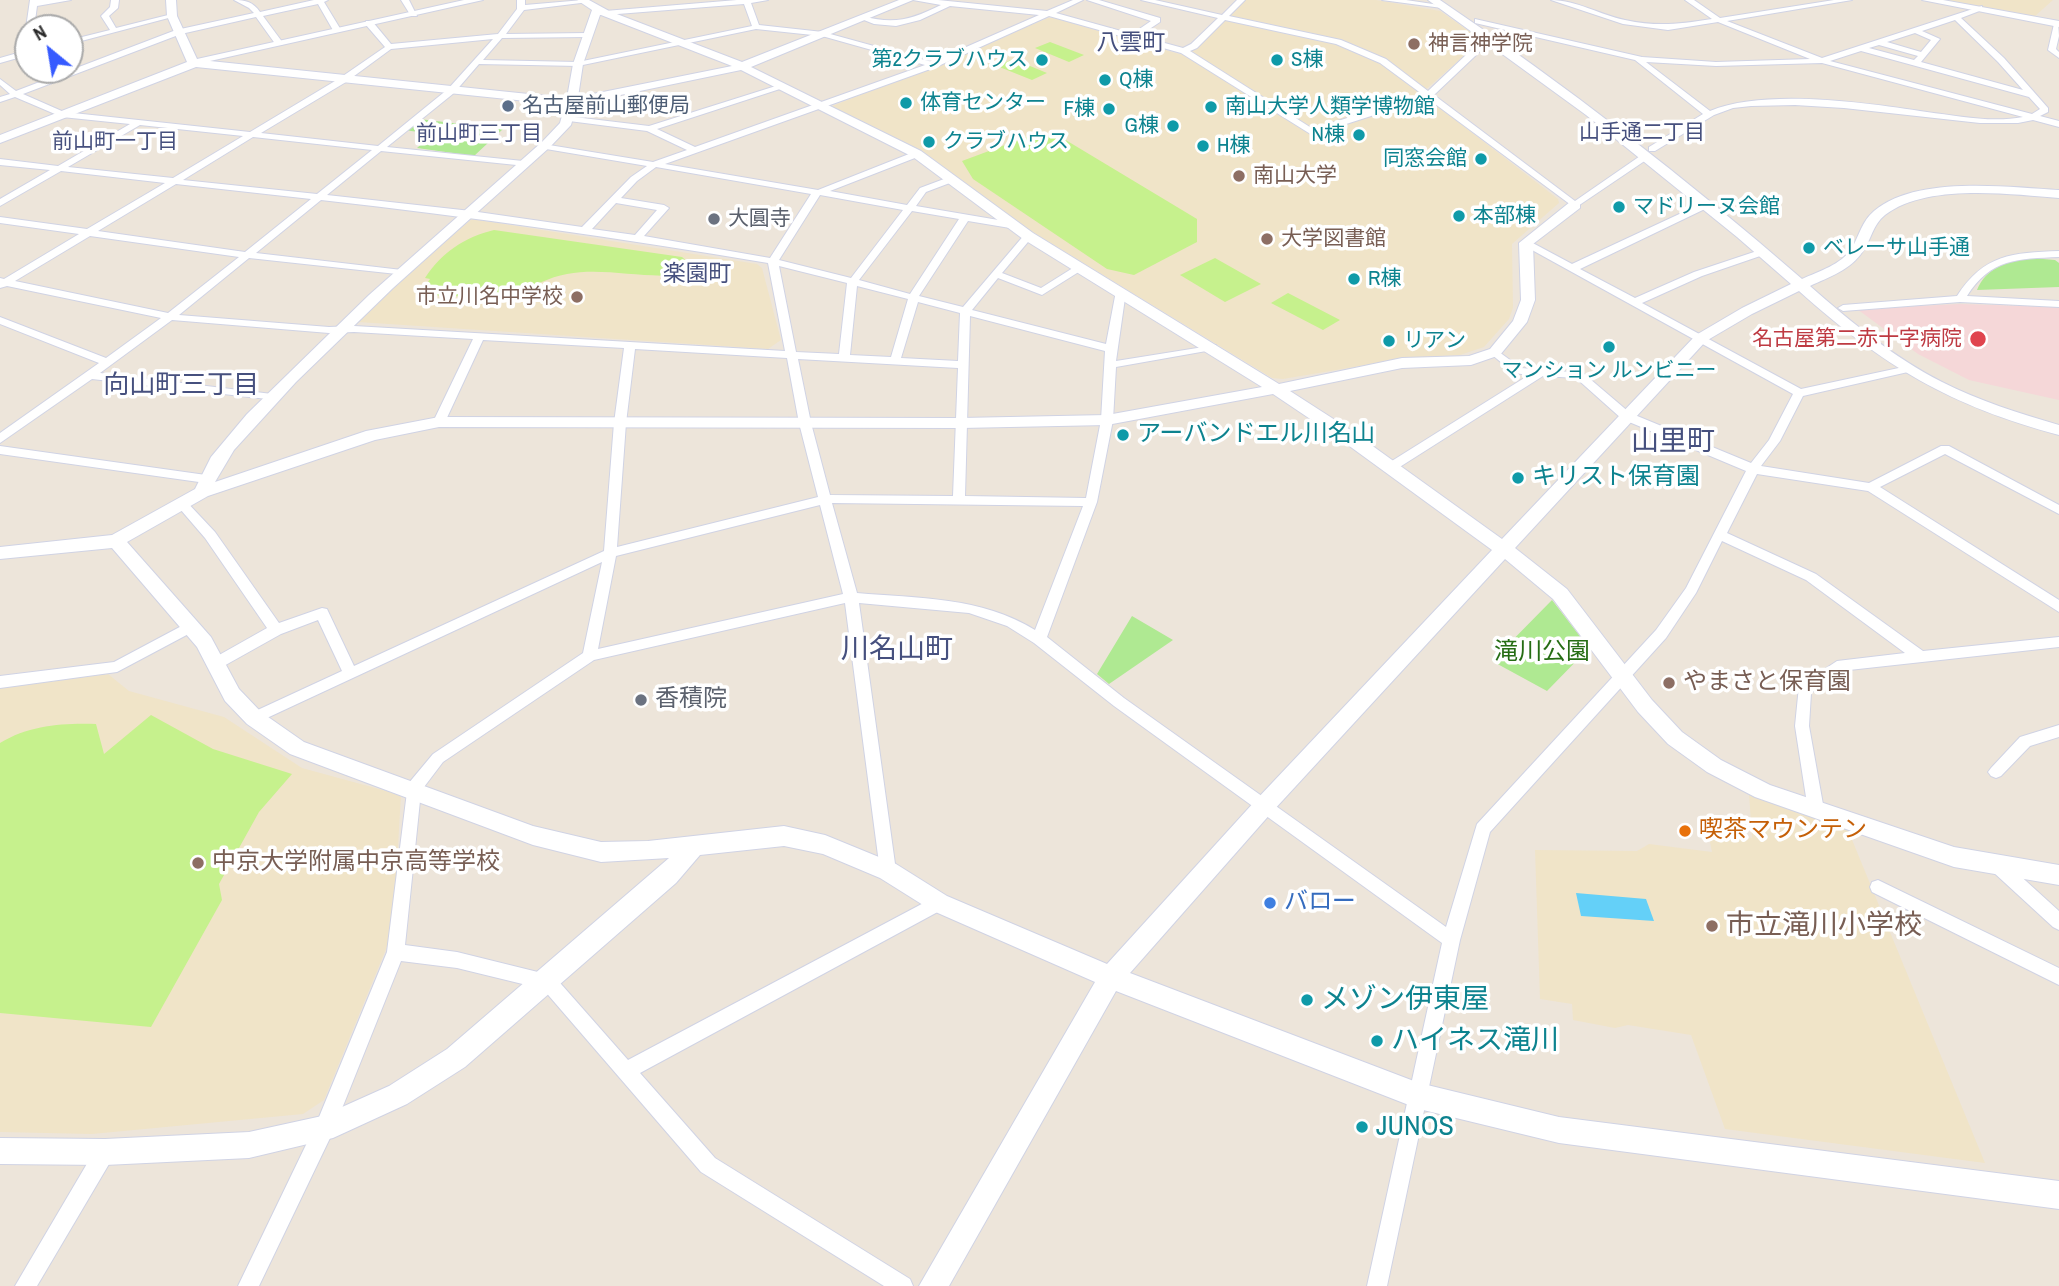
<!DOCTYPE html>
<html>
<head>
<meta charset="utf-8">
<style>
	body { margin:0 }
	#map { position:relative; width:2059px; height:1286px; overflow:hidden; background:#ede5da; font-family:"Archivo Narrow",sans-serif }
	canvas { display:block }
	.north { position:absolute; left:14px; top:14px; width:70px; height:70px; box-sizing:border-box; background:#fff; border:2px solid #aaa; border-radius:50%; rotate:330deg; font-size:19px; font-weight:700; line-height:28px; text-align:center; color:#2a2a2a }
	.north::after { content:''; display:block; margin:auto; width:24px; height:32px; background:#365aff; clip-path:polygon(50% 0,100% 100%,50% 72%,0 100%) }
</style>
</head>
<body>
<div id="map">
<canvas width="2059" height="1286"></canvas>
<div class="north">N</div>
</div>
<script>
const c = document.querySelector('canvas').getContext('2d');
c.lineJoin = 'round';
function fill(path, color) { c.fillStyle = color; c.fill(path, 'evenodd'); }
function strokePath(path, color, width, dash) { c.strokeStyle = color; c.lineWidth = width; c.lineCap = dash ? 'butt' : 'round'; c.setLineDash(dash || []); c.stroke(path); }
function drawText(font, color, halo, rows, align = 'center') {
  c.font = font + ' "Archivo Narrow","Noto Sans JP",sans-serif'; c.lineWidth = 7; c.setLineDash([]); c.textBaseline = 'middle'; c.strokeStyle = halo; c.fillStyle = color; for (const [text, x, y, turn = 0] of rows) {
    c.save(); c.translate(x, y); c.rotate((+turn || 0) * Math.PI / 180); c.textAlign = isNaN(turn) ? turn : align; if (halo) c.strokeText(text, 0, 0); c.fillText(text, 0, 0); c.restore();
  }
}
fill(new Path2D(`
	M1238,0H1376L1440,11L1482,40L1424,91L1388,63L1360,47L1337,39L1222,15Z
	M1938,0H2053L2034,17Z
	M1048,18H1054L1179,54L1189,53L1220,18L1332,41L1383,64L1558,199L1559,203L1512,244L1513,308L1509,319L1484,347L1460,355L1407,358L1283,379L1272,378L1029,230L918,152L830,107Z
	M472,219L757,264L762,268L781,340L768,349L358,322L409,271Z
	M108,674L129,691L224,717L302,768L401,795L393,932L324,1100L303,1114L92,1134L0,1132V688Z
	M1749,793L1848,830L1985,1163L1725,1129L1691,1035L1628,1025L1615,1028L1573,1020L1572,1004L1540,999L1535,850L1637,851L1649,844L1712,852L1708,832L1752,838Z`), '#f0e4c8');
fill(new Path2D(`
	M1960,304L2059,307V400L1969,380L1918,354L1857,309Z`), '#f5d7d8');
fill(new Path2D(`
	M419,119L503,129L474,156L417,148L433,134L404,130Z
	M2031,258L2055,260L2059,263V287L1977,290C1986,267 2009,261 2031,258Z
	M1552,600L1589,648L1547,691L1492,661Z
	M1132,616L1173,640L1109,684L1097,674Z`), '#afe992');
fill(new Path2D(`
	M1050,42L1084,55L1069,62L1035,48Z
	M1013,59L1047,73L1032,80L997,66Z
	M1040,132L1064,139L1197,219V242L1134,275L1107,269L973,179L962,161Z
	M494,230L682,257L690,264L685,274C645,280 606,267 567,274C549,277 533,287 516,291C485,300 451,295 419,295L430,279L425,278C442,252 465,237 494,230Z
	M1215,258L1261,284L1225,302L1180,275Z
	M1288,293L1340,320L1323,330L1271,303Z
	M151,715L213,749L292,774L259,812L219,884L222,900L151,1027L0,1013V743C30,725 63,723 96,724L104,754Z`), '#c6f18d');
fill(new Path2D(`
	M1576,893L1646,899L1654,921L1581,916Z`), '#64d0f8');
const street = new Path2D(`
	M30,0H71L37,6L34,28L28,30L26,28Z
	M111,0H119L118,8L109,16L116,28L172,14L176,16L70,44V40L110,30L101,16L110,7Z
	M234,0C246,0 253,2 260,12L314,0H328L324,2L341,30L334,32L318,4L263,16L283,43L282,45H276L256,17L181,34L23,94L64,112L250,132L340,78L385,47L366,25V21H372L391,44L498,34L517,9V0H525V5L583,0L589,2L524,10L506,34L588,33L592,35L588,37L502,38L483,60L578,62L752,26L744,4L605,15L601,13L605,11L737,0H768L751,3L759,25L823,32L932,62L1039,15L950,6L920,20L896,26L874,24L859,18L863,16C894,25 913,19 941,5L913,0H938L1047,11L1073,0H1083L1056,13L1132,34L1151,21L1087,0H1099L1160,18V22L1139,36L1183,48L1191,44L1218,18L1141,0H1155L1222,15L1237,0H1245L1229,16L1341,40L1386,59L1428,91L1487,35H1493V39L1434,95L1575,201L1643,154H1649V158L1575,208L1427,98L1312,135L1181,53L1049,16L936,67L665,164L818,190L914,152H920V156L830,191L907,205L920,188L952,176L955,177V181L926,192L916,206L1016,223L1021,226L1016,229L968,221L919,296L963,307L1025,234L1028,233L1033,236L1002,273L1041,288L1076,266L1085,268L1042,295L998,278L972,310L1106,344L1116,291L1121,288L1126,291L1116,361L1216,345V349L1212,350L1116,367L1113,420L1097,502L1047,637L1124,698L1446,927L1477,824L1656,630L1686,588L1746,471L1622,419L1576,378L1543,376L1395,470H1387L1385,467L1387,464L1529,375L1514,373L1491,354V350L1495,349L1521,368L1583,373L1630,413L1751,463L1769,440L1793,394L1523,245V241H1529L1572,264L1703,203H1709V207L1580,269L1635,298L1694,272L1760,250H1766V254L1702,276L1642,303L1801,389L1908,366L1914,369L1908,372L1803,396L1780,441L1761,466L1869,483L1941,446H1949L2059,505V514L1945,454L1880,487L2059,600V612L1868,491L1757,474L1727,533L1816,574L1923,651L2059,637V647L1840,671L1811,693L1809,726L1824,810L1822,815L1816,817L1810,815L1808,810L1795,726L1799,686L1837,661L1905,653L1806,580L1722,541L1696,593L1666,638L1490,832L1460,940L1387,1286H1367L1442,943L1114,706L1034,643L1007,626L969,613L859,603L896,871L894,876L888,878L882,876L880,871L845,603L594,660L443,762L421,791L405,945L457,952L554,976L628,1060L933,898L939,895L945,898L947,903L945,908L640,1073L715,1158L910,1279L913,1286H884L701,1172L543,989L457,968L401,961L331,1136L259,1286H238L317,1122L387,952L408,784L433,754L583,653L602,562L254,724L249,722L247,718L249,714L342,671L318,620L281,634L222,667H212L210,663L212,659L267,628L205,538L174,502L180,498L184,499L215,532L279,623L322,608L327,609L354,666L604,551L614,423L624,348L483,340L445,422L439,426L433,422L473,339L354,332L329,333L172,320L100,373L272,394L276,396V400L92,379L0,443V433L99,363L0,324V317L106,358L161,318L7,286L0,288V278L4,279L79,234L0,223V217L87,229L165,183L61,171L0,206V199L50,170L0,165V159L58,166L130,124L62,117L15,97L0,102V97L10,94L0,85V79L16,91L176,30L254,13L249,8ZM1225,20L1336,44L1380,63L1422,94L1313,129L1190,51L1197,48ZM756,29L822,36L925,65L695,147L657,129L786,87L779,85L649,126L566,116L565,118L569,121L647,131L687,150L653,162L543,144L542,146L546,149L647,166L631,177L582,227L471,211L327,195L381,151L526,166V162L523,161L387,147L454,93L479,64L578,66ZM493,39L448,89L378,146L261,133L346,82L391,49ZM140,125L243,136L173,178L68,167ZM253,137L372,150L317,194L183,180ZM656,167L811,194L770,258L644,236L669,208L664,205L621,198L637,181ZM176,184L311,199L245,252L98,231ZM820,195L903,210L851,278L779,260ZM321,200C472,217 619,238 768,263L785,351L354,326L329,327L179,315L249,258L406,275L407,273L402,270L256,253ZM616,203L657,210L635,235L592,229ZM912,211L959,219L910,294L859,280ZM90,236L239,257L168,313L15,281ZM779,266L847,283L839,354L796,352ZM857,286L908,299L891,357L850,355ZM918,302L960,313L958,361L901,358ZM970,316L1105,351L1101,420L1086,498L965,496ZM635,349L787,358L799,423L818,497L617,547L626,423ZM798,359L958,368L953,496L830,495L811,423ZM832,503L1083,506L1035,630C982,597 917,598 857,593ZM820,505L843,594L598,649L616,556Z
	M401,0H409L417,16H411Z
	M1382,0H1406L1446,6L1442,8Z
	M1551,0C1577,0 1600,15 1625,20C1658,27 1679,24 1712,19L1685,0H1694L1720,18L1834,0H1852L1727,21L1822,58L1982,6V10L1961,18L2004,58L2048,108V112L2040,116L2059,121V127L2033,120L2018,123H1980L1844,108L1795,105L1751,106L1733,108L1714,115L1655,151H1649V147L1703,114L1635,60L1475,23V19L1642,57L1716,62L1810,59L1718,22L1668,30L1623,24ZM1955,20L1998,62L2023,90L1921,62L1940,39L1922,31ZM1915,33L1931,40L1921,52L1887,42ZM1879,45L1918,56L1914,60L1869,48ZM1861,51L2029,97L2040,109L2032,114L1830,61ZM1646,62L1716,66L1822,63L2023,117C1992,123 1958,116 1927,112C1867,103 1766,88 1710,111Z
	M2058,22L2059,36L2056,49L2059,52V58L2048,50L2054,24Z
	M28,50V55L0,63V58Z
	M2059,251V257C2018,259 1991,258 1967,296L2059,301V307L1960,302L1843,311L1838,308L1843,305L1957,296C1984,254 2012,253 2059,251Z
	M0,446L206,475L212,479L206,483L0,454Z
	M191,621L198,626L196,630L117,672L0,688V676L114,662Z
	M2059,725V737L2030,746L2001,776L1996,778L1991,776L1988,772L1991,768L2020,737Z
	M1998,859L2004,861L2059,911V930L2053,927L1992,871L1990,866L1992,861Z
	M1878,880L2059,968V985L1872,892L1870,887L1872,882Z
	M105,1142L112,1145L115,1152L112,1159L37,1286H15L98,1145Z`);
const secondary = new Path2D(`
	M166,0H176L177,16L197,59L464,0H483L210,61L567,98L573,64L592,10L577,0H589L609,11L742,62L899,0H913L751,67L921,151L1033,233L1279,384L1402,358L1469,356L1490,349L1513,321L1521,300L1519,243L1570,202H1580V208L1533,244L1535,300L1527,322L1500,355L1471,365L1402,368L1290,391L1349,429L1502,539L1696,335L1742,308L1791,284L1737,237L1586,115L1428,0H1440C1566,85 1687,179 1802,279C1819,271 1841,265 1852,248C1859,236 1862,221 1874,211C1916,175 2008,187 2059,190V198C2010,194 1926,183 1885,215C1873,224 1871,240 1863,251C1851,270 1829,277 1810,286C1851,322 1893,357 1942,382C1979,401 2019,413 2059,425V435C1950,406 1883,366 1799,291L1752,314L1706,341L1515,548L1567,589L1652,700L1682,732L1721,760L1770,785L1954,847L2059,865V885L1954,867L1755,797L1707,772L1668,744L1638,712L1553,599L1505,559L1272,812L1130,973L1419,1083L1559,1117L2059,1181V1209L1559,1143L1419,1109L1116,991L949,1286H919L1095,982L931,910L880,878L823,854L784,846L700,855L676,883L465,1067L407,1104L333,1138L249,1158L105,1165L0,1164V1138L105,1139L249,1132L322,1116L389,1086L447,1049L669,858L601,862L533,845L290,754L247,724L225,701L197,647L112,548L0,559V547L112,535L195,489L211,457L247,414L369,295L542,142L560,123L565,105L196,67L0,143V135L187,62L167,16ZM600,15H601L732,66L578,97L583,64ZM741,70L913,157L1023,239L1262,387L1107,415L961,418L439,417L366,431L215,482L234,450L296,382L393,288L550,147L571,125L577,104ZM1273,394L1337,437L1492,550L1256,800L1107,964L947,896L896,864L825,835L784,826L648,841L601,842L533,826L304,742L261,712L239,689L211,637L127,542L208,496L375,440L439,427L961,428L1107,425Z
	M1922,0H1943L2059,21V27Z`);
strokePath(street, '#d0d3e4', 2);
strokePath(secondary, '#d0d3e4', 2);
fill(street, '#fff');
fill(secondary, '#fff');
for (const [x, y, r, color] of [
	[1414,44,7,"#8d6e63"],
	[1042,60,7,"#0f9aa8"],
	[1277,60,7,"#0f9aa8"],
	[1105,80,7,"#0f9aa8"],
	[906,103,7,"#0f9aa8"],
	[508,106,7,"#5c6f8a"],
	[1211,107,7,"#0f9aa8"],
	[1109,109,7,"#0f9aa8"],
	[1173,126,7,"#0f9aa8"],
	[1359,135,7,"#0f9aa8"],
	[929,142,7,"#0f9aa8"],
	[1203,146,7,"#0f9aa8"],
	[1481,159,7,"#0f9aa8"],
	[1239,176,7,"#8d6e63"],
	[1619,207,7,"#0f9aa8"],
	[1459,216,7,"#0f9aa8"],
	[714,219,7,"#6b7280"],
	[1267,239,7,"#8d6e63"],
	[1809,248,7,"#0f9aa8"],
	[1354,279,7,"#0f9aa8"],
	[577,297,7,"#8d6e63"],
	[1978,339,9,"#e0444e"],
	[1389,341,7,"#0f9aa8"],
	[1609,347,7,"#0f9aa8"],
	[1123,435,7,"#0f9aa8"],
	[1518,478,7,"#0f9aa8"],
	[1669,683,7,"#8d6e63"],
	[641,700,7,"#6b7280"],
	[1685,831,7,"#e8710a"],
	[198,863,7,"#8d6e63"],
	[1270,903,7,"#3f7fe0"],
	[1712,926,7,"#8d6e63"],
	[1307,1000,7,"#0f9aa8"],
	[1377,1041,7,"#0f9aa8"],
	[1362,1127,7,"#0f9aa8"]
]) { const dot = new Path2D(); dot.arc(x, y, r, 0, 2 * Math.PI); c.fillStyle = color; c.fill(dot); strokePath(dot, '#fff', 2.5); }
drawText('21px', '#785e54', '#fff', [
	["神言神学院",1428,44],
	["南山大学",1253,176],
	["大学図書館",1281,239],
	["市立川名中学校",563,297,"right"]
], 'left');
drawText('21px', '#0d838f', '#fff', [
	["第2クラブハウス",1028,60,"right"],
	["S棟",1291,60],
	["Q棟",1119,80],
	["体育センター",920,103],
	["南山大学人類学博物館",1225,107],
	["F棟",1095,109,"right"],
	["G棟",1159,126,"right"],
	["N棟",1345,135,"right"],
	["クラブハウス",943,142],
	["H棟",1217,146],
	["同窓会館",1467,159,"right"],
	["マドリーヌ会館",1633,207],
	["本部棟",1473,216],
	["ベレーサ山手通",1823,248],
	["R棟",1368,279],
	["リアン",1403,341],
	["マンション ルンビニー",1609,371,"center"]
], 'left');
drawText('21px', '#4e5e75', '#fff', [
	["名古屋前山郵便局",522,106]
], 'left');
drawText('21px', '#46507e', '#fff', [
	["山手通二丁目",1642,133],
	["前山町三丁目",479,134],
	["前山町一丁目",115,142]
]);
drawText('21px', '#5b616d', '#fff', [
	["大圓寺",728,219]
], 'left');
drawText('21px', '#be3a42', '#fff', [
	["名古屋第二赤十字病院",1962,339]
], 'right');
drawText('23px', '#46507e', '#fff', [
	["八雲町",1131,44],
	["楽園町",697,275]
]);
drawText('24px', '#0d838f', '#fff', [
	["アーバンドエル川名山",1137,435],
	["キリスト保育園",1532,478]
], 'left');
drawText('24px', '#266d14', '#fff', [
	["滝川公園",1542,653]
]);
drawText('24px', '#785e54', '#fff', [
	["やまさと保育園",1683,683],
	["中京大学附属中京高等学校",212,863]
], 'left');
drawText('24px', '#5b616d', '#fff', [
	["香積院",655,700]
], 'left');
drawText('24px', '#c56008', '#fff', [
	["喫茶マウンテン",1699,831]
], 'left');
drawText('24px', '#366cbe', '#fff', [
	["バロー",1284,903]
], 'left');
drawText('26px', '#46507e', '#fff', [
	["向山町三丁目",181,386]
]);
drawText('28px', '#46507e', '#fff', [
	["山里町",1673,442],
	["川名山町",897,650]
]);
drawText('28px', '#785e54', '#fff', [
	["市立滝川小学校",1726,926]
], 'left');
drawText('28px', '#0d838f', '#fff', [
	["メゾン伊東屋",1321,1000],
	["ハイネス滝川",1391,1041],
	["JUNOS",1376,1127]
], 'left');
</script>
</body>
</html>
